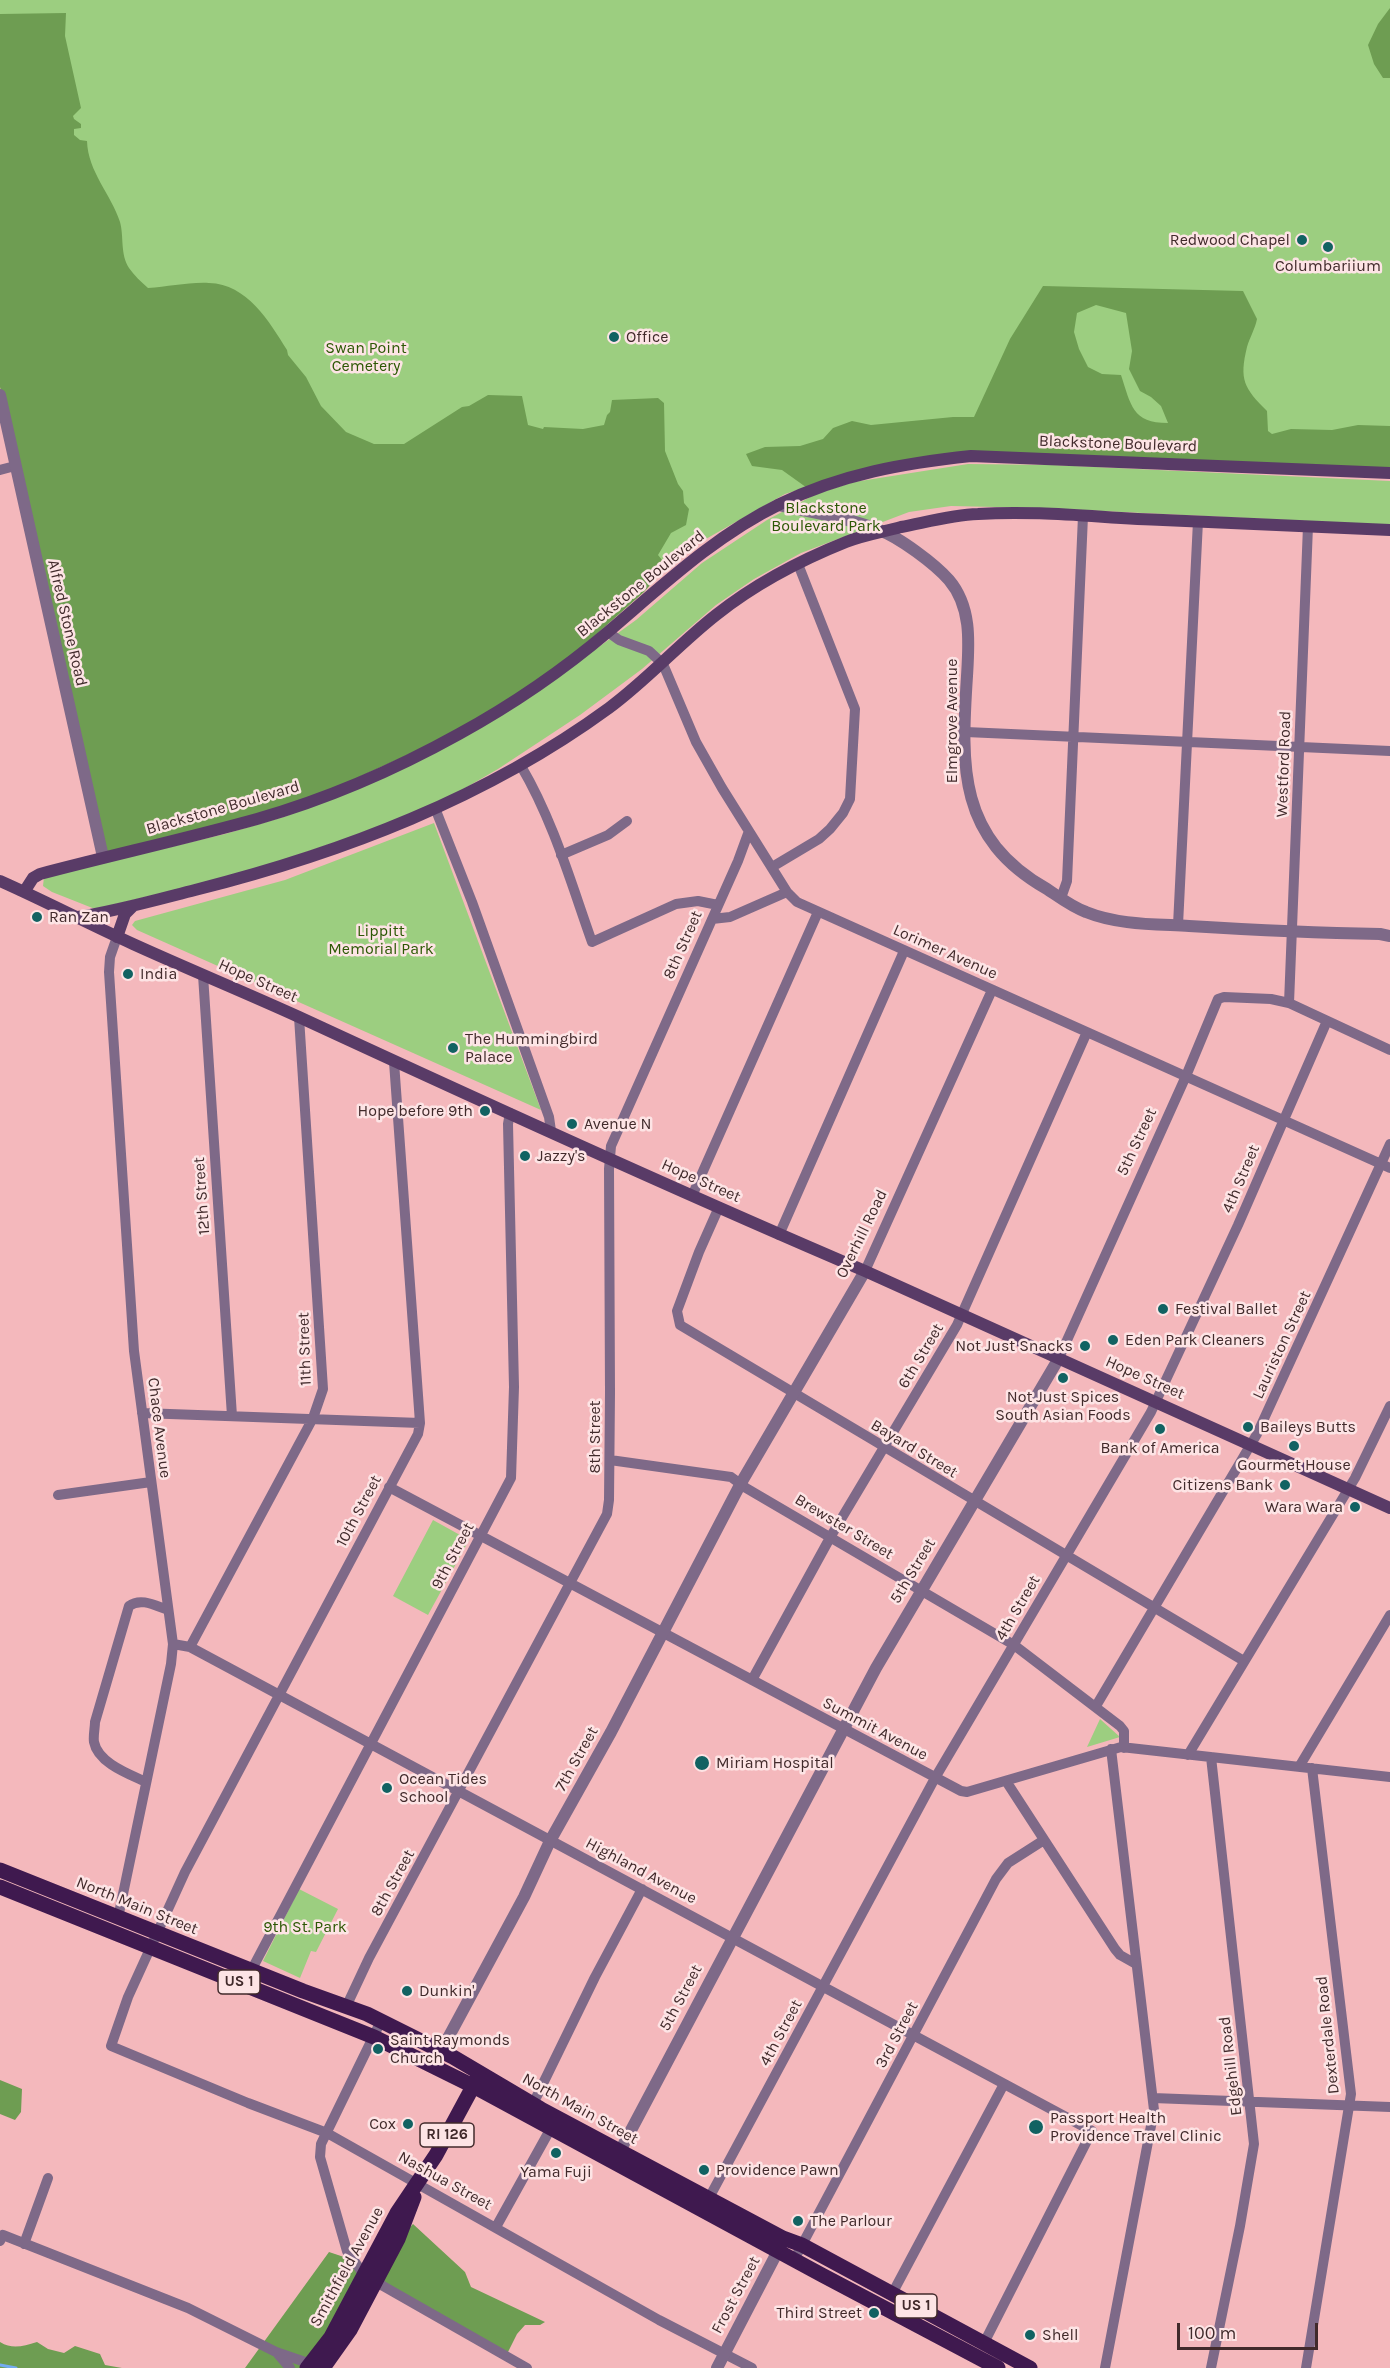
<!DOCTYPE html>
<html>
<head>
<meta charset="utf-8">
<style>
	body { margin:0 }
	#map { position:relative; width:1390px; height:2368px; overflow:hidden; background:#f4b8bc; font-family:Karla,sans-serif }
	canvas { display:block }
	.scale { position:absolute; left:1177px; top:2323px; width:141px; height:27px; box-sizing:border-box; border:3px solid #412a2b; border-top:0; padding-left:8px; font-size:18px; line-height:21px; white-space:nowrap; color:#412a2b; -webkit-text-stroke:4px #fde4e5; paint-order:stroke }
</style>
</head>
<body>
<div id="map">
<canvas width="1390" height="2368"></canvas>
<div class="scale">100 m</div>
</div>
<script>
const c = document.querySelector('canvas').getContext('2d');
c.lineJoin = 'round';
function fill(path, color) { c.fillStyle = color; c.fill(path, 'evenodd'); }
function strokePath(path, color, width, dash) { c.strokeStyle = color; c.lineWidth = width; c.lineCap = dash ? 'butt' : 'round'; c.setLineDash(dash || []); c.stroke(path); }
function drawText(font, color, halo, rows, align = 'center') {
  c.font = font + ' Karla,sans-serif'; c.lineWidth = 5; c.setLineDash([]); c.textBaseline = 'middle'; c.strokeStyle = halo; c.fillStyle = color; for (const [text, x, y, turn = 0] of rows) {
    c.save(); c.translate(x, y); c.rotate((+turn || 0) * Math.PI / 180); c.textAlign = isNaN(turn) ? turn : align; if (halo) c.strokeText(text, 0, 0); c.fillText(text, 0, 0); c.restore();
  }
}
fill(new Path2D(`
	M0,0H1390V462L904,457L785,494L676,556L585,640L0,355Z
	M968,464L1053,465L1390,481V525L1040,508L951,506L909,512L801,553L754,579L716,605L642,669L580,715L498,769L453,795L408,815L345,839L238,875L95,909L52,892L43,886L44,877L225,834L287,816L528,698L636,620L702,563L767,520L816,494L854,482Z
	M434,823L541,1110L137,930L132,925L135,921L285,880Z
	M433,1520L469,1540L428,1615L393,1596Z
	M1100,1719L1120,1737L1087,1747Z
	M299,1889L338,1909L316,1952L311,1951L300,1978L263,1961Z`), '#9cce80');
fill(new Path2D(`
	M1390,8V78H1383L1374,64L1368,45L1378,24Z
	M66,13L65,36L81,108L73,116L74,119L81,124V128L74,129V135L80,140L87,141C88,172 111,194 120,222C124,236 120,254 129,268C134,275 141,282 148,288C168,287 188,282 209,283C247,284 269,321 287,350L288,355L306,377L321,406L346,432L374,444H404L462,407L469,406L488,395L522,396L528,425L543,429L544,427L583,429L604,425L607,415L610,412L612,400L658,398L664,403L665,451L678,484L683,491L684,503L689,509L686,525L671,533L658,555L667,566L644,592L591,639L500,713L293,807L106,856L0,387V14Z
	M1043,286L1243,291L1257,319C1255,329 1250,337 1247,347C1239,380 1244,388 1267,411L1268,431L1272,434L1291,429L1332,430L1358,425L1390,426V471L971,456L810,490L782,470L752,466L746,454L765,447L800,446L823,439L833,428L852,421L871,425L953,417H974L1010,339ZM1096,305L1126,313L1132,351L1129,369L1140,391L1151,397L1161,406L1168,423C1132,423 1131,405 1121,375L1102,374L1088,367L1079,349L1074,332L1077,313Z
	M0,2080L22,2089L21,2112L15,2120L0,2114Z
	M413,2224L465,2272L471,2287L545,2322L540,2325H525L517,2334L506,2356L376,2282L402,2236Z
	M329,2252L350,2259L365,2274L305,2368H245Z
	M0,2342C13,2350 23,2346 37,2342L48,2349L64,2353L75,2346L100,2354L105,2365L122,2368H0Z`), '#6e9d52');
strokePath(new Path2D(`
	M0,2365L16,2368`), '#74abf1', 3);
strokePath(new Path2D(`
	M0,470L15,466
	M608,632L619,640L649,651L663,664L696,742L722,788L787,892L797,902L1390,1168
	M966,732L1390,751
	M521,766C553,820 571,883 592,942L676,904L698,901L718,905
	M435,808L472,902L549,1117L551,1131
	M561,855L608,835L627,821
	M772,867L819,839L830,829L843,813L850,799L855,709L798,564
	M1061,898L1067,881L1083,516
	M712,919L730,917L787,892
	M1178,925L1198,521
	M117,937L110,957L109,972L134,1351L173,1644L171,1664L118,1918
	M203,975L232,1416
	M1289,1003L1308,526
	M394,1062L420,1423L418,1434L185,1872L128,1997L111,2046L248,2103L327,2133L659,2320L752,2368
	M692,1196L818,912
	M719,1207L699,1252L677,1311L680,1325L1244,1661
	M779,1235L904,951
	M865,1271L992,990
	M1059,1358L1186,1076L1218,999L1224,997L1271,999L1289,1003L1390,1050
	M142,1413L420,1423
	M610,1460L731,1477L746,1488L1014,1645L1120,1726L1124,1731V1748
	M389,1487L961,1791L967,1792L1121,1747L1390,1777
	M58,1495L151,1482
	M173,1644L190,1647L1092,2131L984,2343
	M190,1647L313,1418L323,1389L299,1017
	M752,1680L831,1536L957,1325L1087,1032
	M1096,1706L1257,1434L1390,1144
	M1188,1755L1355,1478L1390,1406
	M1211,1757L1254,2144L1240,2226L1211,2368
	M1299,1767L1390,1615
	M1006,1781L1115,1949L1120,1955L1136,1964
	M146,1782C129,1774 98,1763 94,1742C93,1736 95,1728 95,1722L129,1606C141,1597 156,1606 168,1610
	M251,1971L511,1478L514,1387L508,1124L510,1113
	M346,2007L369,1958L607,1514L609,1500L610,1393L609,1169L611,1146L738,861L749,831
	M381,2021L321,2144L320,2157L347,2251L362,2272L383,2286L527,2368
	M1153,2098L1390,2107
	M533,2104L595,1977L642,1889
	M709,2198L935,1778L1151,1412L1238,1225L1327,1021
	M496,2227L551,2128
	M0,2241L3,2235L188,2308L276,2352L314,2365
	M24,2244L48,2178
	M794,2260L996,1879L1008,1863L1044,1840
	M892,2294L1004,2084
	M278,2354L290,2368
	M1105,2368L1154,2110L1111,1749
	M1306,2368L1351,2094L1312,1768`), '#7e6988', 10);
strokePath(new Path2D(`
	M0,395L103,857
	M778,505C809,512 850,518 879,530C899,537 935,564 949,580C972,607 969,643 967,676C961,768 958,838 1047,889C1059,897 1072,907 1086,912C1118,925 1155,924 1189,926C1253,930 1316,933 1380,934L1390,936
	M441,2051L524,1897L550,1841L611,1732L741,1483L865,1271
	M620,2151L876,1668L1059,1358
	M717,2368L781,2245`), '#7e6988', 12);
strokePath(new Path2D(`
	M0,881C45,901 89,924 133,944C188,969 244,992 299,1017C487,1104 675,1190 865,1271L1390,1508
	M24,892L33,878L40,874C112,855 185,839 257,819C327,799 396,769 459,734C512,705 563,670 609,631C663,585 716,535 780,504C841,474 905,463 971,456L1390,473
	M78,917C117,911 156,900 195,890C342,853 486,798 609,708C647,680 679,644 716,615C755,584 801,560 846,542C864,535 883,532 901,527C927,522 952,515 978,514C1039,510 1102,518 1163,520C1238,524 1314,526 1390,530
	M117,937L125,914L133,906`), '#593b67', 12);
strokePath(new Path2D(`
	M0,1870L303,1991L367,2014L453,2057L541,2109L783,2238L802,2245L1030,2368
	M0,1887L374,2037L473,2086L822,2275L998,2368
	M307,2368L331,2337L397,2213L436,2155L477,2079
	M323,2368L350,2330L398,2239L414,2197`), '#3f194f', 15);
for (const [x, y, r, color] of [
	[1302,240,6,"#126262"],
	[1328,247,6,"#126262"],
	[614,337,6,"#126262"],
	[37,917,6,"#126262"],
	[128,974,6,"#126262"],
	[453,1048,6,"#126262"],
	[485,1111,6,"#126262"],
	[572,1124,6,"#126262"],
	[525,1156,6,"#126262"],
	[1163,1309,6,"#126262"],
	[1113,1340,6,"#126262"],
	[1085,1346,6,"#126262"],
	[1063,1378,6,"#126262"],
	[1248,1427,6,"#126262"],
	[1160,1429,6,"#126262"],
	[1294,1446,6,"#126262"],
	[1285,1485,6,"#126262"],
	[1355,1507,6,"#126262"],
	[702,1763,8,"#126262"],
	[387,1788,6,"#126262"],
	[407,1991,6,"#126262"],
	[378,2049,6,"#126262"],
	[408,2124,6,"#126262"],
	[1036,2127,8,"#126262"],
	[556,2153,6,"#126262"],
	[704,2170,6,"#126262"],
	[798,2221,6,"#126262"],
	[874,2313,6,"#126262"],
	[1030,2335,6,"#126262"]
]) { const dot = new Path2D(); dot.arc(x, y, r, 0, 2 * Math.PI); c.fillStyle = color; c.fill(dot); strokePath(dot, '#fde4e5', 2); }
for (const [x, y, w] of [
	[239,1982,42],
	[447,2135,54],
	[916,2306,42]
]) { const box = new Path2D(); box.roundRect(x - w / 2, y - 12, w, 24, 4.5); c.fillStyle = '#fde4e5'; c.fill(box); strokePath(box, '#412a2b', 1.5); }
drawText('bold 15px', '#412a2b', null, [
	["US 1",239,1982],
	["RI 126",447,2135],
	["US 1",916,2306]
]);
drawText('16px', '#412a2b', '#fde4e5', [
	["Redwood Chapel",1290,240,"right"],
	["Columbariium",1328,266,"center"],
	["Office",626,337],
	["Ran Zan",49,917],
	["India",140,974],
	["The Hummingbird",465,1039],
	["Palace",465,1057],
	["Hope before 9th",473,1111,"right"],
	["Avenue N",584,1124],
	["Jazzy's",537,1156],
	["Festival Ballet",1175,1309],
	["Eden Park Cleaners",1125,1340],
	["Not Just Snacks",1073,1346,"right"],
	["Not Just Spices",1063,1397,"center"],
	["South Asian Foods",1063,1415,"center"],
	["Baileys Butts",1260,1427],
	["Bank of America",1160,1448,"center"],
	["Gourmet House",1294,1465,"center"],
	["Citizens Bank",1273,1485,"right"],
	["Wara Wara",1343,1507,"right"],
	["Miriam Hospital",716,1763],
	["Ocean Tides",399,1779],
	["School",399,1797],
	["Dunkin'",419,1991],
	["Saint Raymonds",390,2040],
	["Church",390,2058],
	["Passport Health",1050,2118],
	["Providence Travel Clinic",1050,2136],
	["Cox",396,2124,"right"],
	["Providence Pawn",716,2170],
	["Yama Fuji",556,2172,"center"],
	["The Parlour",810,2221],
	["Third Street",862,2313,"right"],
	["Shell",1042,2335]
], 'left');
drawText('16px', '#2c5804', '#fde4e5', [
	["Swan Point",366,348],
	["Cemetery",366,366],
	["Blackstone",826,508],
	["Boulevard Park",826,526],
	["Lippitt",381,931],
	["Memorial Park",381,949],
	["9th St. Park",305,1927]
]);
drawText('16px', '#412a2b', '#fde4e5', [
	["Blackstone Boulevard",1118,444,2],
	["Blackstone Boulevard",641,584,-39],
	["Alfred Stone Road",67,623,77],
	["Elmgrove Avenue",952,721,-90],
	["Westford Road",1284,764,-88],
	["Blackstone Boulevard",223,808,-16],
	["8th Street",683,945,-66],
	["Lorimer Avenue",945,952,24],
	["Hope Street",258,981,24],
	["5th Street",1137,1142,-65],
	["4th Street",1241,1179,-67],
	["Hope Street",701,1181,24],
	["12th Street",202,1196,-94],
	["Overhill Road",862,1234,-64],
	["Lauriston Street",1282,1345,-65],
	["11th Street",305,1349,-92],
	["6th Street",921,1356,-59],
	["Hope Street",1145,1378,24],
	["Chace Avenue",159,1428,83],
	["8th Street",595,1437,-90],
	["Bayard Street",914,1449,31],
	["10th Street",359,1511,-62],
	["Brewster Street",844,1527,31],
	["9th Street",453,1556,-62],
	["5th Street",913,1571,-59],
	["4th Street",1018,1608,-60],
	["Summit Avenue",875,1729,28],
	["7th Street",577,1759,-61],
	["Highland Avenue",641,1871,28],
	["8th Street",393,1883,-61],
	["North Main Street",137,1906,22],
	["5th Street",681,1998,-62],
	["4th Street",781,2033,-62],
	["3rd Street",897,2035,-62],
	["Dexterdale Road",1328,2035,-96],
	["Edgehill Road",1231,2066,-97],
	["North Main Street",580,2109,29],
	["Nashua Street",445,2181,29],
	["Smithfield Avenue",347,2267,-61],
	["Frost Street",736,2295,-62]
]);
</script>
</body>
</html>
